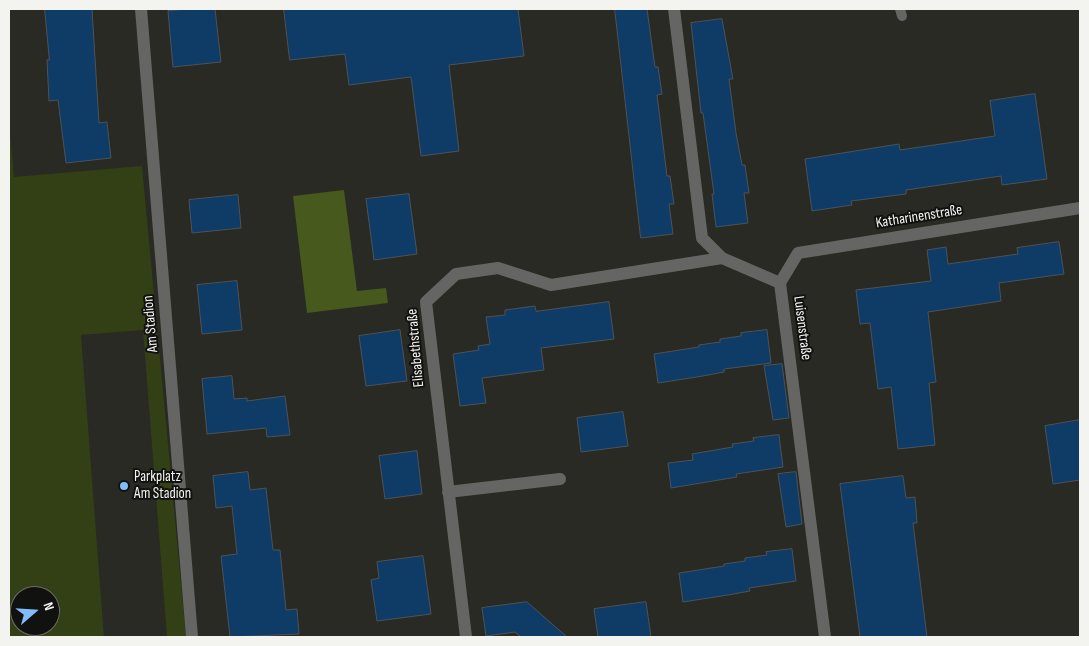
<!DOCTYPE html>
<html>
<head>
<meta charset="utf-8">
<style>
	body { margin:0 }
	#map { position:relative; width:1089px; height:646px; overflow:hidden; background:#282a23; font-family:"Sofia Sans Condensed",sans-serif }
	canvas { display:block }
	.frame { position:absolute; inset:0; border:10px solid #f3f4f0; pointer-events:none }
	.north { position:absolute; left:10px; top:586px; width:50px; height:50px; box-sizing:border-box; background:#11120f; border:1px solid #6b6c69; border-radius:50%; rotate:71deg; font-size:14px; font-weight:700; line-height:20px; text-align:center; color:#f3f4f0 }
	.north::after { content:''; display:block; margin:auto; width:18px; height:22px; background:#82bcfa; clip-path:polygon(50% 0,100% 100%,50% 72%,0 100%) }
</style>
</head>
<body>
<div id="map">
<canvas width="1089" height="646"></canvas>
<div class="frame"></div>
<div class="north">N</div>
</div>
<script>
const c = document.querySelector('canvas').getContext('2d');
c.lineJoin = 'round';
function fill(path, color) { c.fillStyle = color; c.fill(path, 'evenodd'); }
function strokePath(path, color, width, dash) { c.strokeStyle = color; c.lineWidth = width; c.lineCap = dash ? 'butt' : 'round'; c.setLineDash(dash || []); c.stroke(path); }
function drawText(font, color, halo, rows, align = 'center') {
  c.font = font + ' "Sofia Sans Condensed",sans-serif'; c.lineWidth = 4; c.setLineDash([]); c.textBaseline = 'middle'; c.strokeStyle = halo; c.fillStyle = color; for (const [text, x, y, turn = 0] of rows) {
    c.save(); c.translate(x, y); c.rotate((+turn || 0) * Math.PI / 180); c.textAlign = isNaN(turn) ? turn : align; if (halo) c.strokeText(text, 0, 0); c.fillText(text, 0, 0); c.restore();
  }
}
fill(new Path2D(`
	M9,122L14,177L142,166L186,637H167L143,330L81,335L104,637H9ZM20,596H50V626H20Z`), '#333f15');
fill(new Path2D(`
	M344,190L357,291L386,288L388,303L307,313L293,196Z`), '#47591c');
const building = new Path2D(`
	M45,9H92L99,123L107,122L111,158L66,163L58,100L49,101L47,60H49Z
	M192,9H215L221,62L173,67L168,11Z
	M284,9H518L524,56L449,65L459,151L421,156L411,77L349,85L345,54L290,60Z
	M615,9H647L655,67H658L662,94L657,95L667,176H670L674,204H669L673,234L641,238Z
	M722,19L733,79H729L736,133L742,165H745L749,193H744L748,223L716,227L712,194H714L703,113H701L691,23Z
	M1035,94L1047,179L1002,185L1001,176L906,190V194L851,201L852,205L812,211L805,159L899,144L900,150L995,136L990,101Z
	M409,194L417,254L374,260L366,199Z
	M238,195L241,228L192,233L189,200Z
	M1059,242L1064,274L999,283L1001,301L928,312L936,382L929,383L935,445L898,449L891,387L878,389L870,323L860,324L856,290L931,281L927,250L946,247L948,264L1018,254L1017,248Z
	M237,281L242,330L202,334L197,285Z
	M609,302L614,339L541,348L544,370L482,378L486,403L460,406L453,354L479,350L478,346L490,344L486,317L505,315V310L535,306L536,311Z
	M400,330L407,381L366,386L359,336Z
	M767,330L771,363L724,369V372L703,376L658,383L654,354L699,347V345L720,342V339L741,336V333Z
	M782,364L789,418L773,420L764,366Z
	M232,376L234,399L247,398V401L285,396L290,435L267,437L266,428L207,434L202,379Z
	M623,412L628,446L581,452L577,418Z
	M1080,420V480L1053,484L1045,426Z
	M779,435L783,467L736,474L737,477L671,488L668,463L693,460L692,454L733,447L732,444L754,441L753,438Z
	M417,451L422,494L385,499L379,456Z
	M248,472L250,490L266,488L273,550H280L286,610L297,609L299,634L230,637L221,556L237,554L232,506L216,508L213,476Z
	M796,472L802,524L786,527L778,474Z
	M903,476L906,498L915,497L917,523H913L927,637H860L840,484Z
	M792,549L796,581L749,588L750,591L728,595L683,602L679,573L724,566V564L745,561V558L767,555L766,552Z
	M423,556L431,614L377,621L371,580L379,578L377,562Z
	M527,602L567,637H521L515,632L486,636L482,608Z
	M646,602L651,637H598L594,609Z`);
fill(building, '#0f3c66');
strokePath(building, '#4c5258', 1);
strokePath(new Path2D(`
	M900,9L902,16`), '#656663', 10);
strokePath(new Path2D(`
	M141,9L192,637
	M674,9L702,238L722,258L780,283
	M780,283L825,637
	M780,283L798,253L1080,208
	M448,492L560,479
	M466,637L426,302L456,274L498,268L551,285L722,258`), '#656663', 12);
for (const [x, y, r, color] of [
	[124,486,5,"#82bcfa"]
]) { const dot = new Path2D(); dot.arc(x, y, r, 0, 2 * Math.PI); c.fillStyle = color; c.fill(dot); strokePath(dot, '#11120f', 2); }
drawText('15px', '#f3f4f0', '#11120f', [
	["Katharinenstraße",919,217,-9],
	["Am Stadion",151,324,-95],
	["Luisenstraße",802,328,83],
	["Elisabethstraße",416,348,-95]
]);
drawText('15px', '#f3f4f0', '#11120f', [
	["Parkplatz",134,477],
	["Am Stadion",134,494]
], 'left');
</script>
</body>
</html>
